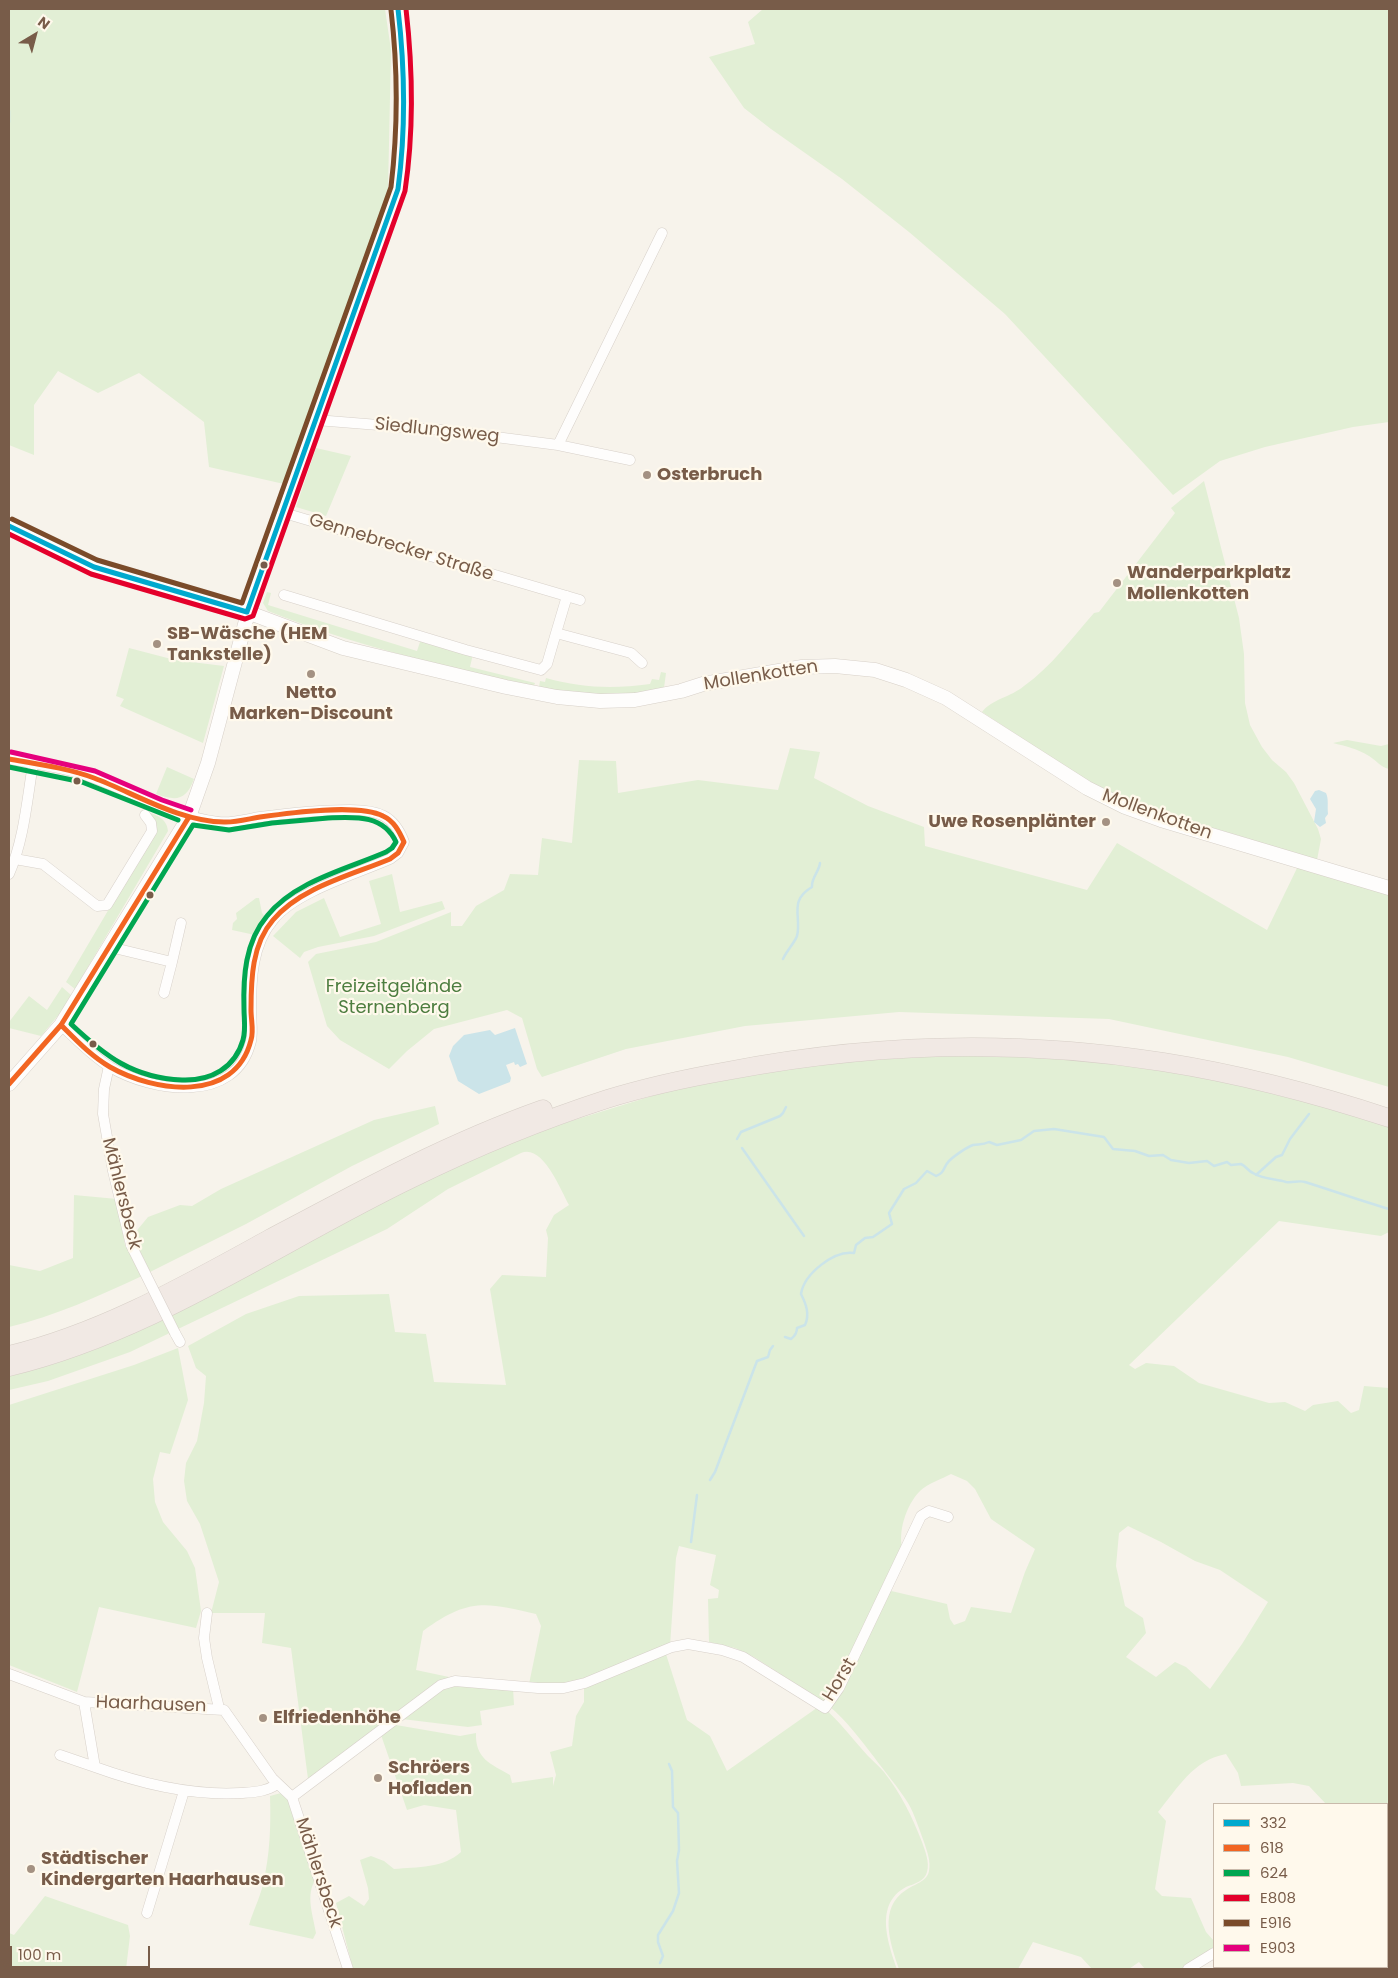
<!DOCTYPE html>
<html>
<head>
<meta charset="utf-8">
<style>
	body { margin:0 }
	#map { position:relative; width:1398px; height:1978px; overflow:hidden; background:#f7f3eb; font-family:Poppins,sans-serif }
	canvas { display:block }
	.frame { position:absolute; inset:0; border:10px solid #785c49; pointer-events:none }
	.legend { position:absolute; left:1213px; top:1803px; width:175px; height:165px; box-sizing:border-box; background:#fff9ec; border:1px solid #c9baab; margin:0; padding:6px 9px; list-style:none; font-size:15px; color:#785c49 }
	.legend li { display:flex; align-items:center; gap:10px; height:25px }
	.legend b { width:25px; border:1px solid #c9baab }
	.north { position:absolute; left:10px; top:10px; width:50px; height:50px; -webkit-text-stroke:4px #fff9ec; paint-order:stroke; rotate:37deg; font-size:14px; font-weight:700; line-height:20px; text-align:center; color:#785c49 }
	.north::after { content:''; display:block; margin:auto; width:18px; height:22px; background:#785c49; clip-path:polygon(50% 0,100% 100%,50% 72%,0 100%) }
	.scale { position:absolute; left:10px; top:1946px; width:140px; height:22px; box-sizing:border-box; border:2px solid #785c49; border-top:0; padding-left:6px; font-size:15px; line-height:18px; white-space:nowrap; color:#785c49; -webkit-text-stroke:4px #fff9ec; paint-order:stroke }
</style>
</head>
<body>
<div id="map">
<canvas width="1398" height="1978"></canvas>
<div class="frame"></div>
<ul class="legend">
<li><b style="height:6px;background:#00a9ce"></b>332</li>
<li><b style="height:6px;background:#f26522"></b>618</li>
<li><b style="height:6px;background:#00a651"></b>624</li>
<li><b style="height:6px;background:#e4002b"></b>E808</li>
<li><b style="height:6px;background:#7a4b2a"></b>E916</li>
<li><b style="height:6px;background:#e5007d"></b>E903</li>
</ul>
<div class="north">N</div>
<div class="scale">100 m</div>
</div>
<script>
const c = document.querySelector('canvas').getContext('2d');
c.lineJoin = 'round';
function fill(path, color) { c.fillStyle = color; c.fill(path, 'evenodd'); }
function strokePath(path, color, width, dash) { c.strokeStyle = color; c.lineWidth = width; c.lineCap = dash ? 'butt' : 'round'; c.setLineDash(dash || []); c.stroke(path); }
function drawText(font, color, halo, rows, align = 'center') {
  c.font = font + ' Poppins,sans-serif'; c.lineWidth = 4.5; c.setLineDash([]); c.textBaseline = 'middle'; c.strokeStyle = halo; c.fillStyle = color; for (const [text, x, y, turn = 0] of rows) {
    c.save(); c.translate(x, y); c.rotate((+turn || 0) * Math.PI / 180); c.textAlign = isNaN(turn) ? turn : align; if (halo) c.strokeText(text, 0, 0); c.fillText(text, 0, 0); c.restore();
  }
}
fill(new Path2D(`
	M9,9H385L391,50L388,191L284,484L209,467L204,422L139,373L98,393L58,371L34,405V455L9,445Z
	M763,9H1389V422L1353,427L1265,447L1220,461L1173,495L1005,314L909,232L842,179L771,129L744,108L709,57L755,44L748,22Z
	M316,448L351,456L326,516L296,507Z
	M1204,481L1239,618L1244,654L1245,703L1250,725L1262,747L1272,760L1286,772L1294,783L1318,829L1321,839L1317,860L1116,798L1087,781L982,712C992,699 1011,697 1024,686C1051,667 1072,638 1094,613L1099,612L1175,513L1171,508Z
	M267,592L271,593L268,605L417,651L421,639L473,654L470,667L535,683L534,686C444,667 354,645 268,611L263,603Z
	M129,648L175,660L224,666L203,743L120,706L124,699L116,696Z
	M661,672L666,673L664,688C623,699 580,696 539,687L540,681L545,682L546,678C582,688 613,689 650,684L652,679L659,680Z
	M1347,740L1381,746L1389,744V769C1380,767 1376,760 1369,756C1358,749 1345,746 1333,743Z
	M790,748L820,752L814,778L868,806L924,827L925,846L1087,890L1117,843L1267,930L1299,864L1389,894V1087L1288,1057L1109,1019L899,1012L745,1026L626,1049L542,1077L537,1069L522,1018L507,1010L434,1029L407,1051L389,1069L340,1040L327,1026L308,962L316,954L376,942L451,912V926H462L476,906L504,890L510,874L538,875L542,838L572,843L579,760L616,761L618,793L698,780L778,790Z
	M167,767L194,779C186,801 176,801 156,794Z
	M145,811C156,815 167,818 168,831L75,989L66,982L153,834Z
	M392,874L400,912L442,901L445,909L374,936L318,947L304,952L300,958L273,936L296,912L324,898L340,937L381,924L369,881Z
	M256,898H259L262,913L266,918L255,935L232,930L233,923L237,919L236,913Z
	M62,987L71,995L61,1012L41,1036L9,1028V1022L29,996L47,1010Z
	M1031,1051L1233,1079L1389,1122V1232L1381,1236L1279,1221L1129,1365L1135,1369L1146,1363L1174,1366L1199,1383L1269,1403L1285,1402L1305,1411L1313,1405L1338,1401L1351,1413L1359,1410L1364,1386L1389,1388V1868L1387,1869V1804H1326L1309,1786L1293,1783L1241,1786L1238,1773L1226,1754C1193,1760 1178,1788 1158,1812L1166,1821L1155,1889L1162,1896L1191,1898L1206,1932L1214,1941V1952L1184,1969H1145L1139,1962L1129,1969H1092L1081,1957L1033,1942L1018,1969H899C890,1943 878,1908 906,1890C914,1884 927,1882 929,1871C931,1861 927,1851 924,1842C919,1829 915,1815 908,1803C898,1787 885,1772 874,1757C860,1739 847,1721 829,1706L887,1590L947,1604L950,1619L954,1625L965,1621L971,1607L1011,1613L1025,1572L1035,1549L991,1519L975,1489L967,1481L951,1474C942,1479 928,1483 920,1491C906,1505 897,1533 903,1552L827,1704L754,1657L735,1648L709,1642L708,1599L718,1598L719,1590L710,1585L716,1555L679,1546L676,1558L670,1646L580,1683L529,1684L541,1626L536,1614C485,1602 468,1598 423,1631L416,1670L449,1677L308,1779L291,1648L262,1643L265,1613H211L219,1582L200,1524L187,1501L184,1481L186,1463L197,1441L204,1403L206,1376L196,1368L188,1346L246,1314L299,1296L389,1294L395,1332L426,1334L434,1382L506,1385L490,1289L502,1275L546,1277L548,1238L546,1230L554,1215L569,1205C560,1189 543,1144 521,1153L448,1189L387,1229L130,1352L48,1381L9,1390V1371L446,1166L513,1139L710,1078L793,1064ZM1128,1526L1161,1542L1195,1561L1220,1570L1268,1602L1242,1644L1210,1689L1186,1667L1175,1662L1156,1677L1126,1657L1146,1633L1143,1618L1125,1606L1116,1566L1119,1533Z
	M435,1106L439,1124L352,1166L246,1224L150,1272L136,1243L134,1234L148,1217L180,1205L192,1206L221,1189L374,1120Z
	M74,1195L117,1199L125,1245L142,1276C99,1296 55,1316 9,1327V1265L40,1271L73,1258Z
	M178,1348L188,1400L170,1454L160,1452L153,1479L155,1502L163,1522L187,1551L195,1568L201,1611L196,1628L99,1607L77,1692L9,1665V1405L134,1365Z
	M665,1651L687,1720L710,1736L727,1771L821,1705C840,1722 851,1737 868,1756C873,1761 879,1766 884,1772C901,1794 912,1816 922,1842C925,1851 930,1862 927,1872C925,1881 914,1884 906,1887C874,1904 888,1943 897,1969H353L336,1903L349,1896L364,1906L369,1899L368,1888L360,1860L371,1856L384,1861L394,1869C417,1867 444,1868 461,1852L456,1810L424,1805L407,1810L381,1735L396,1725L460,1736L476,1733C475,1759 491,1764 510,1775L512,1783L553,1777V1786L556,1775L550,1752L572,1746L576,1716L584,1702V1685Z
	M451,1683L513,1688L514,1705L480,1711L482,1725L468,1727L402,1719Z
	M281,1793L290,1801L316,1879C305,1894 313,1915 316,1933L313,1939L249,1925C253,1911 260,1898 263,1884C270,1855 271,1825 270,1796Z
	M45,1896L128,1925L130,1936L126,1969H9V1933L14,1935Z`), '#e2efd5');
fill(new Path2D(`
	M1319,790L1326,793C1329,800 1327,806 1328,814L1325,818L1326,823L1320,827L1314,822L1316,809L1310,799L1315,791Z
	M515,1028L527,1064L520,1067L518,1064L515,1065L514,1062L506,1065L511,1078L510,1082L479,1094L458,1081L449,1056L453,1046L464,1035L490,1030L495,1035Z`), '#cbe4e9');
strokePath(new Path2D(`
	M9,111V122
	M783,959C786,952 795,942 797,936C802,917 788,901 812,887C811,878 819,872 820,863
	M737,1139L741,1132L780,1116L783,1113L786,1107
	M742,1148L804,1236
	M1256,1175L1276,1157L1282,1155L1290,1139L1309,1114
	M785,1337L791,1339C795,1336 797,1333 797,1328L805,1325C810,1314 806,1304 801,1294C804,1274 834,1250 854,1253L856,1245L865,1238L873,1237L892,1224L889,1213L904,1189L916,1183L927,1171L936,1176C945,1173 943,1167 949,1161C954,1156 967,1147 973,1145C979,1144 983,1145 989,1142L997,1145L1021,1140L1034,1131L1054,1129L1104,1137L1113,1149L1135,1151L1149,1156L1163,1155L1171,1160L1189,1163L1207,1161L1214,1166L1227,1162L1231,1165L1241,1164C1246,1166 1248,1171 1253,1173C1262,1179 1276,1179 1286,1182C1293,1183 1299,1180 1305,1182C1334,1191 1361,1201 1389,1209
	M710,1480L715,1472L757,1361L768,1357L770,1350L773,1346
	M691,1542L697,1495
	M660,1963L663,1956L658,1942V1935L673,1911L679,1893L677,1861L679,1850L678,1813L673,1807L672,1771L669,1764`), '#cbe4e9', 2.5);
const street = new Path2D(`
	M316,420L441,430L558,445L630,460
	M558,445L662,233
	M284,513L580,600
	M284,595L466,650L541,670L547,664L556,633
	M567,596L556,633L631,653L642,663
	M9,759C37,764 67,768 94,778C136,794 173,816 218,822C232,824 247,819 260,817C290,813 320,810 350,810C378,810 394,815 404,842L398,853L390,859C356,874 295,892 273,920C252,945 251,979 251,1010C251,1020 253,1032 251,1041C236,1105 152,1092 110,1067C92,1056 76,1039 61,1025
	M15,859L43,864L97,906L107,905L152,831L151,823L145,815
	M9,874C24,840 27,800 33,764
	M110,947L172,962L181,923
	M164,993L172,962
	M109,1066L104,1089L103,1114L113,1171L131,1245
	M175,1333L180,1342
	M207,1613L204,1638L207,1658L219,1708
	M9,1674L84,1702L224,1710L272,1778L292,1797L348,1969
	M84,1702L95,1767C142,1784 191,1796 241,1793C254,1792 266,1792 277,1784
	M60,1755L95,1767
	M292,1797L441,1685L455,1681L538,1688H564L585,1683L672,1647L688,1644L722,1650L743,1657L825,1708L839,1688L921,1516L929,1511L948,1517
	M1387,1872L1389,1871
	M147,1913L184,1791
	M1188,1969L1214,1953`);
const secondary = new Path2D(`
	M9,526L94,567L209,602L247,612L343,648L506,687L557,697L600,701L635,700L681,691L703,684L802,667L835,666L875,670L906,680L946,698L1087,788L1125,807L1161,820L1389,888
	M9,1084L61,1025L189,817L208,763L252,598L284,513L398,189C407,130 406,68 398,9`);
const highway = new Path2D(`
	M9,1355C101,1333 185,1285 267,1240C357,1192 447,1143 543,1109
	M9,1367C154,1332 278,1243 411,1179C474,1148 539,1121 607,1099C646,1087 687,1078 727,1071C871,1043 1018,1039 1163,1062C1239,1074 1316,1094 1389,1118`);
strokePath(street, '#d7d0c9', 11);
strokePath(secondary, '#d7d0c8', 15);
strokePath(highway, '#d6cec6', 19);
strokePath(street, '#fefdfc', 10);
strokePath(secondary, '#fefdfc', 14);
strokePath(highway, '#f1e9e4', 18);
const streetBridge = new Path2D(`
	M131,1245L175,1333`);
strokePath(streetBridge, '#d7d0c9', 11, []);
strokePath(streetBridge, '#fefdfc', 10);
strokePath(new Path2D(`
	M9,526L94,567L247,612
	M247,612L398,189C406,129 405,69 398,9`), '#00a9ce', 5);
strokePath(new Path2D(`
	M9,759C37,764 67,768 94,778C134,793 182,823 226,822C237,822 248,819 260,817C288,813 358,803 383,816C394,821 399,831 404,842L398,853L390,859C352,875 301,887 273,920C252,944 251,979 251,1010C251,1020 254,1031 251,1040C235,1104 154,1092 110,1067C91,1056 76,1040 61,1025
	M9,1084L61,1025L189,817`), '#f26522', 5);
strokePath(new Path2D(`
	M9,767L82,782L178,820
	M328,818C354,817 383,814 396,842L392,848L386,852C347,869 295,881 267,916C245,942 243,977 244,1009C244,1019 246,1030 243,1040C235,1068 211,1081 182,1080C133,1078 105,1056 71,1024L193,825L229,830L272,823Z`), '#00a651', 5);
strokePath(new Path2D(`
	M9,534L91,574L245,619L253,616L405,191C414,130 413,70 406,9`), '#e4002b', 5);
strokePath(new Path2D(`
	M12,519L97,560L242,603L391,187C398,128 398,69 391,10`), '#7a4b2a', 5);
strokePath(new Path2D(`
	M11,752L95,771L162,800L191,810`), '#e5007d', 5);
for (const [x, y, r, color] of [
	[647,475,5,"#a49182"],
	[264,565,4.5,"#785c49"],
	[1117,583,5,"#a49182"],
	[157,644,5,"#a49182"],
	[311,674,5,"#a49182"],
	[77,781,4.5,"#785c49"],
	[1106,822,5,"#a49182"],
	[150,895,4.5,"#785c49"],
	[93,1044,4.5,"#785c49"],
	[263,1718,5,"#a49182"],
	[378,1778,5,"#a49182"],
	[31,1869,5,"#a49182"]
]) { const dot = new Path2D(); dot.arc(x, y, r, 0, 2 * Math.PI); c.fillStyle = color; c.fill(dot); strokePath(dot, '#fff9ec', 2); }
drawText('18px', '#785c49', '#fff9ec', [
	["Siedlungsweg",437,431,6],
	["Gennebrecker Straße",401,548,17],
	["Mollenkotten",761,676,-9],
	["Mollenkotten",1157,815,20],
	["Mählersbeck",121,1194,76],
	["Horst",840,1680,-59],
	["Haarhausen",151,1705,2],
	["Mählersbeck",318,1873,72]
]);
drawText('bold 18px', '#785c49', '#fff9ec', [
	["Osterbruch",657,475],
	["Wanderparkplatz",1127,573],
	["Mollenkotten",1127,594],
	["SB-Wäsche (HEM",167,634],
	["Tankstelle)",167,655],
	["Netto",311,693,"center"],
	["Marken-Discount",311,714,"center"],
	["Uwe Rosenplänter",1096,822,"right"],
	["Elfriedenhöhe",273,1718],
	["Schröers",388,1768],
	["Hofladen",388,1789],
	["Städtischer",41,1859],
	["Kindergarten Haarhausen",41,1880]
], 'left');
drawText('18px', '#4e7e40', '#fff9ec', [
	["Freizeitgelände",394,987],
	["Sternenberg",394,1008]
]);
</script>
</body>
</html>
